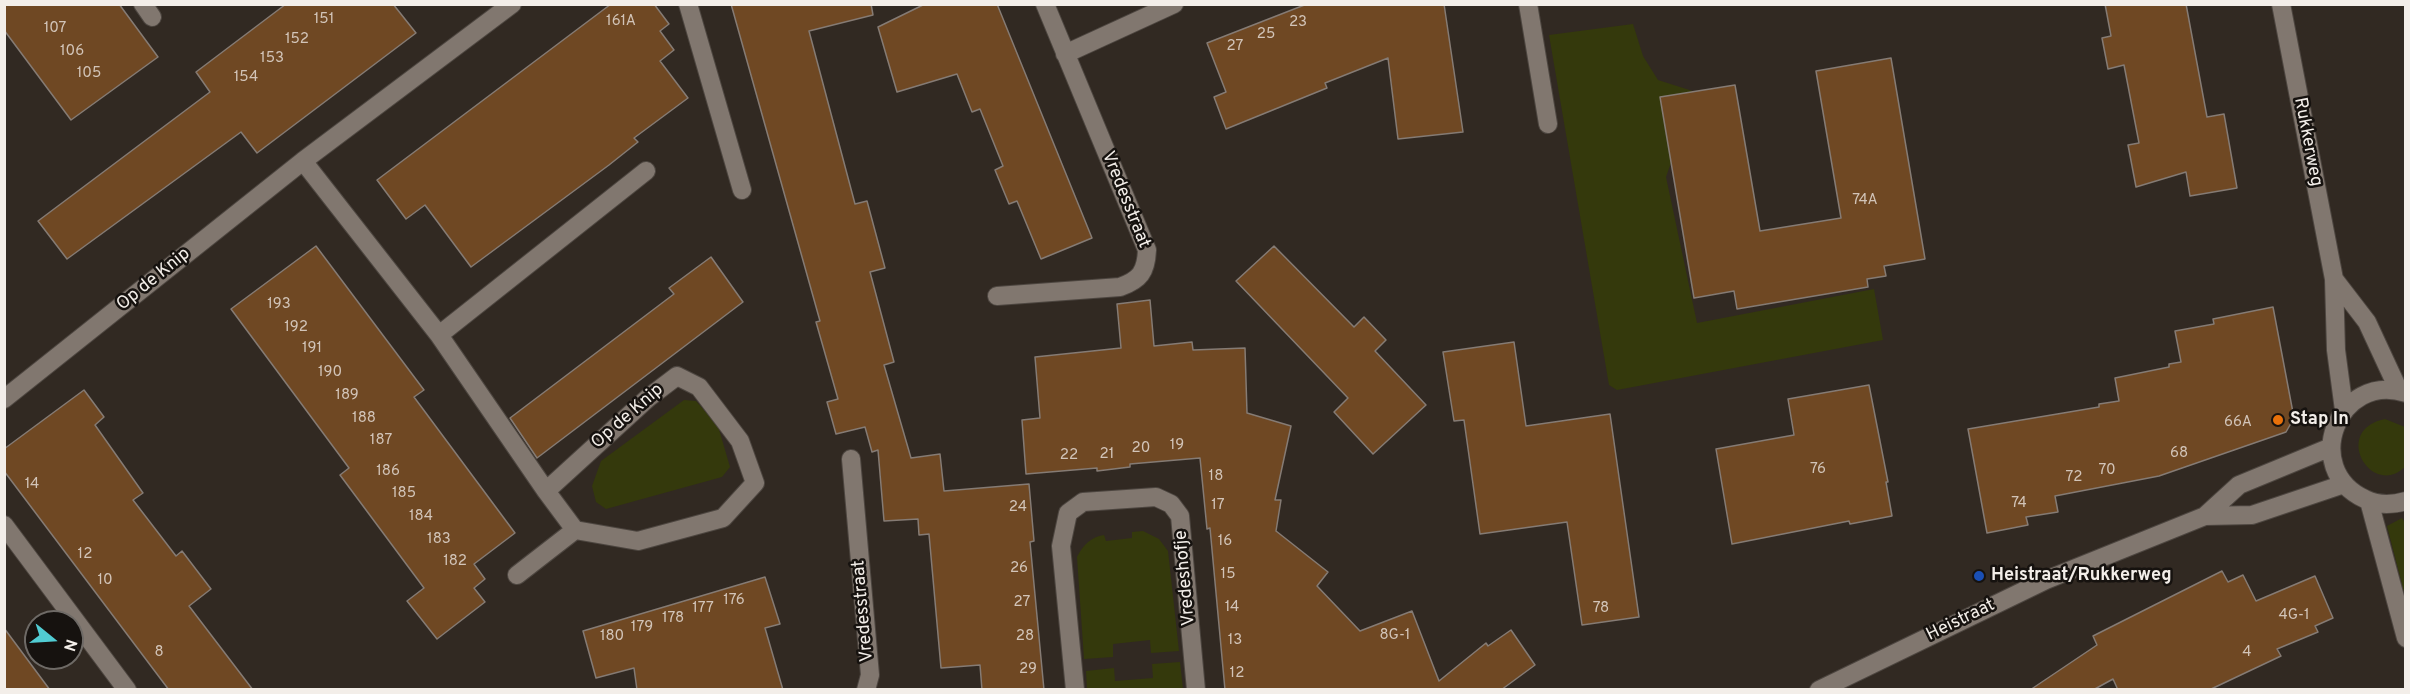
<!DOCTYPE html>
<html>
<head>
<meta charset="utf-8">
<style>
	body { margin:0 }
	#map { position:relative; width:2410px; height:694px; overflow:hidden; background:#312922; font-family:Overpass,sans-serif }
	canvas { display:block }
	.frame { position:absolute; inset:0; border:6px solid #f3eee9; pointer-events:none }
	.north { position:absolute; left:24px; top:610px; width:60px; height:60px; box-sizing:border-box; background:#16120f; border:2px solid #6e6a66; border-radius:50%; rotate:108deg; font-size:16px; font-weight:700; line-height:24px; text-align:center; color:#f3eee9 }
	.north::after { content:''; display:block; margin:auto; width:21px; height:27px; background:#51ccd3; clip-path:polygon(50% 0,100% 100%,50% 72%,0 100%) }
</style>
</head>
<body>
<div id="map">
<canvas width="2410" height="694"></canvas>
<div class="frame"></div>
<div class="north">N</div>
</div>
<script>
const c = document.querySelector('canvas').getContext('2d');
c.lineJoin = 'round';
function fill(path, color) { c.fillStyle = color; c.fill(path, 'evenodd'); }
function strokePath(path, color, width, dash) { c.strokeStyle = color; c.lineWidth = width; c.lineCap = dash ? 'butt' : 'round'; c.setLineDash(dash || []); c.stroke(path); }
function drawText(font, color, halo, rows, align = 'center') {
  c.font = font + ' Overpass,sans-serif'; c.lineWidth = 5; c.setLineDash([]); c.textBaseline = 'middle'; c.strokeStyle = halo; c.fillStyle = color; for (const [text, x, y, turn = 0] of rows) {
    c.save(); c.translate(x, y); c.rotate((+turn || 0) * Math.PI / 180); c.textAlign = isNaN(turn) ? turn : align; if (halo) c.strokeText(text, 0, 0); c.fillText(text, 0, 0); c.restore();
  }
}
fill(new Path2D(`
	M1633,24L1643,56L1658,80L1721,100L1672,160L1666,177L1697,323L1874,289L1883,340L1617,390L1609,385L1549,35Z
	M684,400L696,401L718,426L730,467L722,477L606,509L596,502L592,486L601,461Z
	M2385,419L2405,427V467C2371,499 2331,430 2385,419Z
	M2402,518L2405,523V596L2387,526Z
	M1143,531L1159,539L1168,551L1179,651L1151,653L1150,640L1113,644V657L1084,659L1077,557C1083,545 1091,537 1104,535L1106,541L1132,538V532Z
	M1180,662L1183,689H1087L1086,671L1114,668L1115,681L1153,678L1152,664Z`), '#34390c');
const building = new Path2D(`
	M4,4H119L158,57L71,120L4,30Z
	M286,4H393L416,33L257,153L241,132L67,259L38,221L210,92L196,72Z
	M611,4H654L669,24L660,31L674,50L660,61L688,98L634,138L638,142L609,165L471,267L425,205L406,219L377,180Z
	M731,4H871L873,15L809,31L855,204L867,201L885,268L870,272L894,362L884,365L911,458L940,454L944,491L1029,484L1034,541L1030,542L1044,690H982L980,665L941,668L929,534L919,535L918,519L884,521L878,450L872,452L865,427L836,434L827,402L838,399L816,322L820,321Z
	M925,4H997L1092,238L1041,259L1017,201L1009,204L995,170L1003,166L980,109L972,112L957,74L897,92L878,27Z
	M1307,4H1444L1463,132L1398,139L1388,58L1325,83L1327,88L1226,129L1214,97L1226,92L1207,43Z
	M2105,4H2186L2207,117L2224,114L2237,188L2190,196L2186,172L2136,187L2128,145L2139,143L2124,65L2108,69L2102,38L2111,36Z
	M1891,58L1925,259L1884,266L1886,276L1867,279L1868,287L1737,309L1734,291L1694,298L1660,97L1735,85L1760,231L1841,218L1816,71Z
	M316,246L424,390L414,397L515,533L474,564L485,579L474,588L485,602L437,639L407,601L424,588L340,475L349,468L231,309Z
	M1274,246L1354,327L1364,317L1386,340L1375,351L1426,405L1373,454L1334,412L1348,398L1236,281Z
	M711,257L743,302L537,458L510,418L674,294L669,288Z
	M1150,300L1154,346L1192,342L1193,350L1245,348L1247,413L1291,426L1275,500H1281L1276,531L1328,572L1317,586L1360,631L1412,611L1439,681L1486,643L1488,646L1511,630L1535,665L1501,690H1225L1210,528L1207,529L1200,458L1130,464V467L1097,471V468L1026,474L1022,420L1040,418L1035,357L1121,348L1117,304Z
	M2273,307L2294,418L2286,432L2159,476L2055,496L2058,512L2026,517L2028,525L1987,533L1968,429L2099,407V404L2119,401L2115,378L2169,367V364L2181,362L2175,331L2214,324L2213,319Z
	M1514,342L1526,426L1610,414L1639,617L1582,625L1567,522L1480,534L1464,420L1454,421L1443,352Z
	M1869,385L1888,482H1886L1892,516L1850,524L1849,521L1732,544L1716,449L1794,435L1788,399Z
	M84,390L104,417L95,425L143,493L133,500L176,556L182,551L211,589L189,606L253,690H169L4,471V449Z
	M2222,571L2228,582L2243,575L2256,601L2315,576L2333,618L2315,626L2318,632L2277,649L2281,656L2209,690H2118L2113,679L2093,690H2030L2097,645L2093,636Z
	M765,577L780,624L765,628L783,690H637L634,668L596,678L583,631Z
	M4,628L50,690H4Z`);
fill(building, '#6f4823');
strokePath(building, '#857b74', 1.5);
const minor = new Path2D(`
	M143,4L152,17
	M688,4L742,190
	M1528,4L1548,124
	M2281,4L2334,279L2336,350L2344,410
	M1065,54L1174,4
	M303,161L439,335L546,491L575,530L638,541L723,518L755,483L740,441L699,387L677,376L648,398L546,491
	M2334,279L2367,322L2399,391
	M997,296L1120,287C1140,280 1146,272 1147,250L1045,4
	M439,335L646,171
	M2406,393C2338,371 2300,469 2365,499C2377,505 2392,505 2406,501
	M4,399L303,161L512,4
	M851,459L870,675L866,690
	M2369,501L2406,638
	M2205,516L2239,485L2331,447
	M4,525L127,690
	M517,575L575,530
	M1075,690L1061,546L1068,513L1083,502L1156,497L1171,504L1180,516L1196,690
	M1819,690L2046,580L2205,516L2252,515L2344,484`);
strokePath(minor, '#4d4640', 20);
strokePath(minor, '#81776f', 18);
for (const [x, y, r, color] of [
	[2278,420,6,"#e8710a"],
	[1979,576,6,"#1a4fb4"]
]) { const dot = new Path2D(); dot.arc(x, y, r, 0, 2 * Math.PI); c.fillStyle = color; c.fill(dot); strokePath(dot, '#16120f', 2); }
drawText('15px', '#d2c4b8', null, [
	["151",324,20],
	["161A",621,22],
	["23",1298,23],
	["107",55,29],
	["25",1266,35],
	["152",297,40],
	["27",1235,47],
	["106",72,52],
	["153",272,59],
	["105",89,74],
	["154",246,78],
	["74A",1865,201],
	["193",279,305],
	["192",296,328],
	["191",312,349],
	["190",330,373],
	["189",347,396],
	["188",364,419],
	["66A",2238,423],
	["187",381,441],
	["19",1177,446],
	["20",1141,449],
	["68",2179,454],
	["21",1107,455],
	["22",1069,456],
	["76",1818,470],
	["70",2107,471],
	["186",388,472],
	["18",1216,477],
	["72",2074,478],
	["14",32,485],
	["185",404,494],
	["74",2019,504],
	["17",1218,506],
	["24",1018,508],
	["184",421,517],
	["183",439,540],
	["16",1225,542],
	["12",85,555],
	["182",455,562],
	["26",1019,569],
	["15",1228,575],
	["10",105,581],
	["176",734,601],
	["27",1022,603],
	["14",1232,608],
	["177",703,609],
	["78",1601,609],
	["4G-1",2294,616],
	["178",673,619],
	["179",642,628],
	["8G-1",1395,636],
	["180",612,637],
	["28",1025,637],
	["13",1235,641],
	["8",159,653],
	["4",2247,653],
	["29",1028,670],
	["12",1237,674]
]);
drawText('18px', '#f3eee9', '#16120f', [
	["Rukkerweg",2307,142,79],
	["Vredesstraat",1125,200,68],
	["Op de Knip",154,280,-39],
	["Op de Knip",628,417,-41],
	["Vredeshofje",1186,578,-95],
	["Vredesstraat",864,611,-95],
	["Heistraat",1961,621,-26]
]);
drawText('bold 18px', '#f3eee9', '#16120f', [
	["Stap In",2290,420],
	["Heistraat/Rukkerweg",1991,576]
], 'left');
</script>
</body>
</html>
